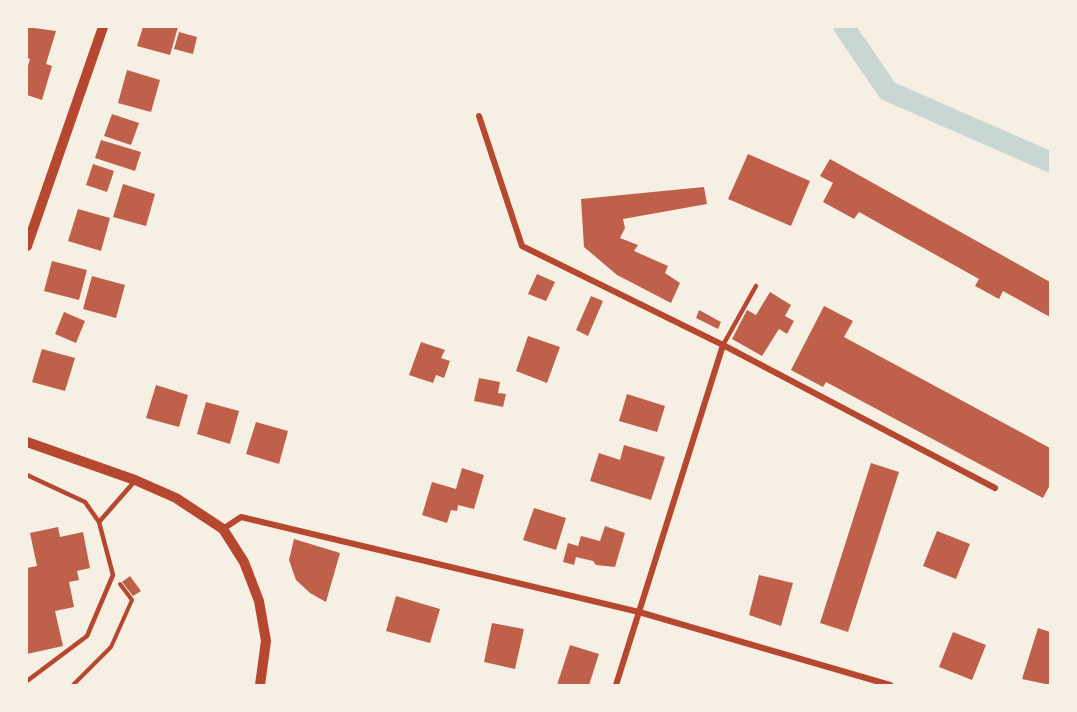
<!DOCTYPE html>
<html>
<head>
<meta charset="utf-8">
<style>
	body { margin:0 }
	#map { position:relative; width:1077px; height:712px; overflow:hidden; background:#f6efe4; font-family:"Source Sans 3",sans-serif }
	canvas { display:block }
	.frame { position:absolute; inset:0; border:28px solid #f6efe4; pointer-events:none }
</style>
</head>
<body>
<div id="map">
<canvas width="1077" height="712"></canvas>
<div class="frame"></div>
</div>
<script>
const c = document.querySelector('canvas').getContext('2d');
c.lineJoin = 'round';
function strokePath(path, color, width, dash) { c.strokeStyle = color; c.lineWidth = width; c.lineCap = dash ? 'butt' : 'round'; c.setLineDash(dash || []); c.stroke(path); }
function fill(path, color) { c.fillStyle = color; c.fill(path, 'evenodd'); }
strokePath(new Path2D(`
	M844,27L888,91L1050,162`), '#c9d6d2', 21);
fill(new Path2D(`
	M27,27L56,31L46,64L52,66L42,100L27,95V69L30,59L27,58Z
	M143,27H178L170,55L137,46Z
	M179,32L197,37L193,54L174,49Z
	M127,70L160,80L151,112L118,103Z
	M112,114L139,123L131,145L104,136Z
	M101,140L141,152L135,171L95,158Z
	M748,154L810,181L791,226L728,199Z
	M830,159L1050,282V317L1003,291L999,299L975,286L979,279L859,212L854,219L823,202L833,183L820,176Z
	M93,164L114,171L107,192L86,185Z
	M123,184L155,194L146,226L113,217Z
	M704,187L707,204L623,219L625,228L620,238L638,245L634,251L668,266L665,273L680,283L671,303L617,275L584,247L581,199Z
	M78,209L110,218L101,251L68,241Z
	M52,261L87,270L79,300L44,291Z
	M537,274L555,282L546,301L528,294Z
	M92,276L125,285L116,318L83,309Z
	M770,292L791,305L785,316L794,321L787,334L779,329L762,356L732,339L747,310L756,315Z
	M591,296L603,301L588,336L576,330Z
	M824,306L853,321L844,337L1050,448V485L1043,498L826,382L823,387L791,370Z
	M699,310L721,322L718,329L696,318Z
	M64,312L85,321L76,343L55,334Z
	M528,336L560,347L547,383L516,371Z
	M421,342L445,350L441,358L450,361L444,378L436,375L433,383L409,375Z
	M42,349L75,358L65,391L32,382Z
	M479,378L500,382L498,393L506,394L503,407L474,401Z
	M156,385L188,395L179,427L146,418Z
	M627,394L665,406L657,432L619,421Z
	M206,402L239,411L230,444L197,434Z
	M256,422L288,431L279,464L246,454Z
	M624,445L665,457L651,500L590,481L599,453L620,460Z
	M871,463L899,472L848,632L820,623Z
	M462,468L484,475L474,509L458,505L457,511L451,510L447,523L422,515L432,482L456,489Z
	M534,508L566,518L556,550L523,540Z
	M605,526L625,533L615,567L596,565L593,561L576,557L574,565L563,562L568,543L578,546L581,536L600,541Z
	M58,527L60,537L83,532L90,568L77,571L79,580L69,582L74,607L55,611L63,646L27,654V568L37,566L30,533Z
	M937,531L970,544L956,579L923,566Z
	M294,539L340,553L326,602L310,593L296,580L289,560Z
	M759,575L793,583L781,626L749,615Z
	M130,576L141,591L133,596L122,582Z
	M396,596L440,609L430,643L386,631Z
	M492,623L524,629L515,669L484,662Z
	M1038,628L1050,632V685L1022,679Z
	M953,632L986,645L972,680L939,667Z
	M570,645L599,654L589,685H557Z`), '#bf614a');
strokePath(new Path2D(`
	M73,685L111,647L132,600L120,584`), '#b5482f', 4);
strokePath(new Path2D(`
	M723,345L756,286
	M27,475L85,502L99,522
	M27,681L87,636L113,575L99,522L134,482`), '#b5482f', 4.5);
strokePath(new Path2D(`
	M479,116L522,246L723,345L995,488
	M223,529L241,517L639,612L890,685
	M616,685L723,345`), '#b5482f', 6);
strokePath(new Path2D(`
	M27,246L103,27
	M27,442L135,480L176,498L223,529L244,562L259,601L266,641L260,685`), '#b5482f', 10);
</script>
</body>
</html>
